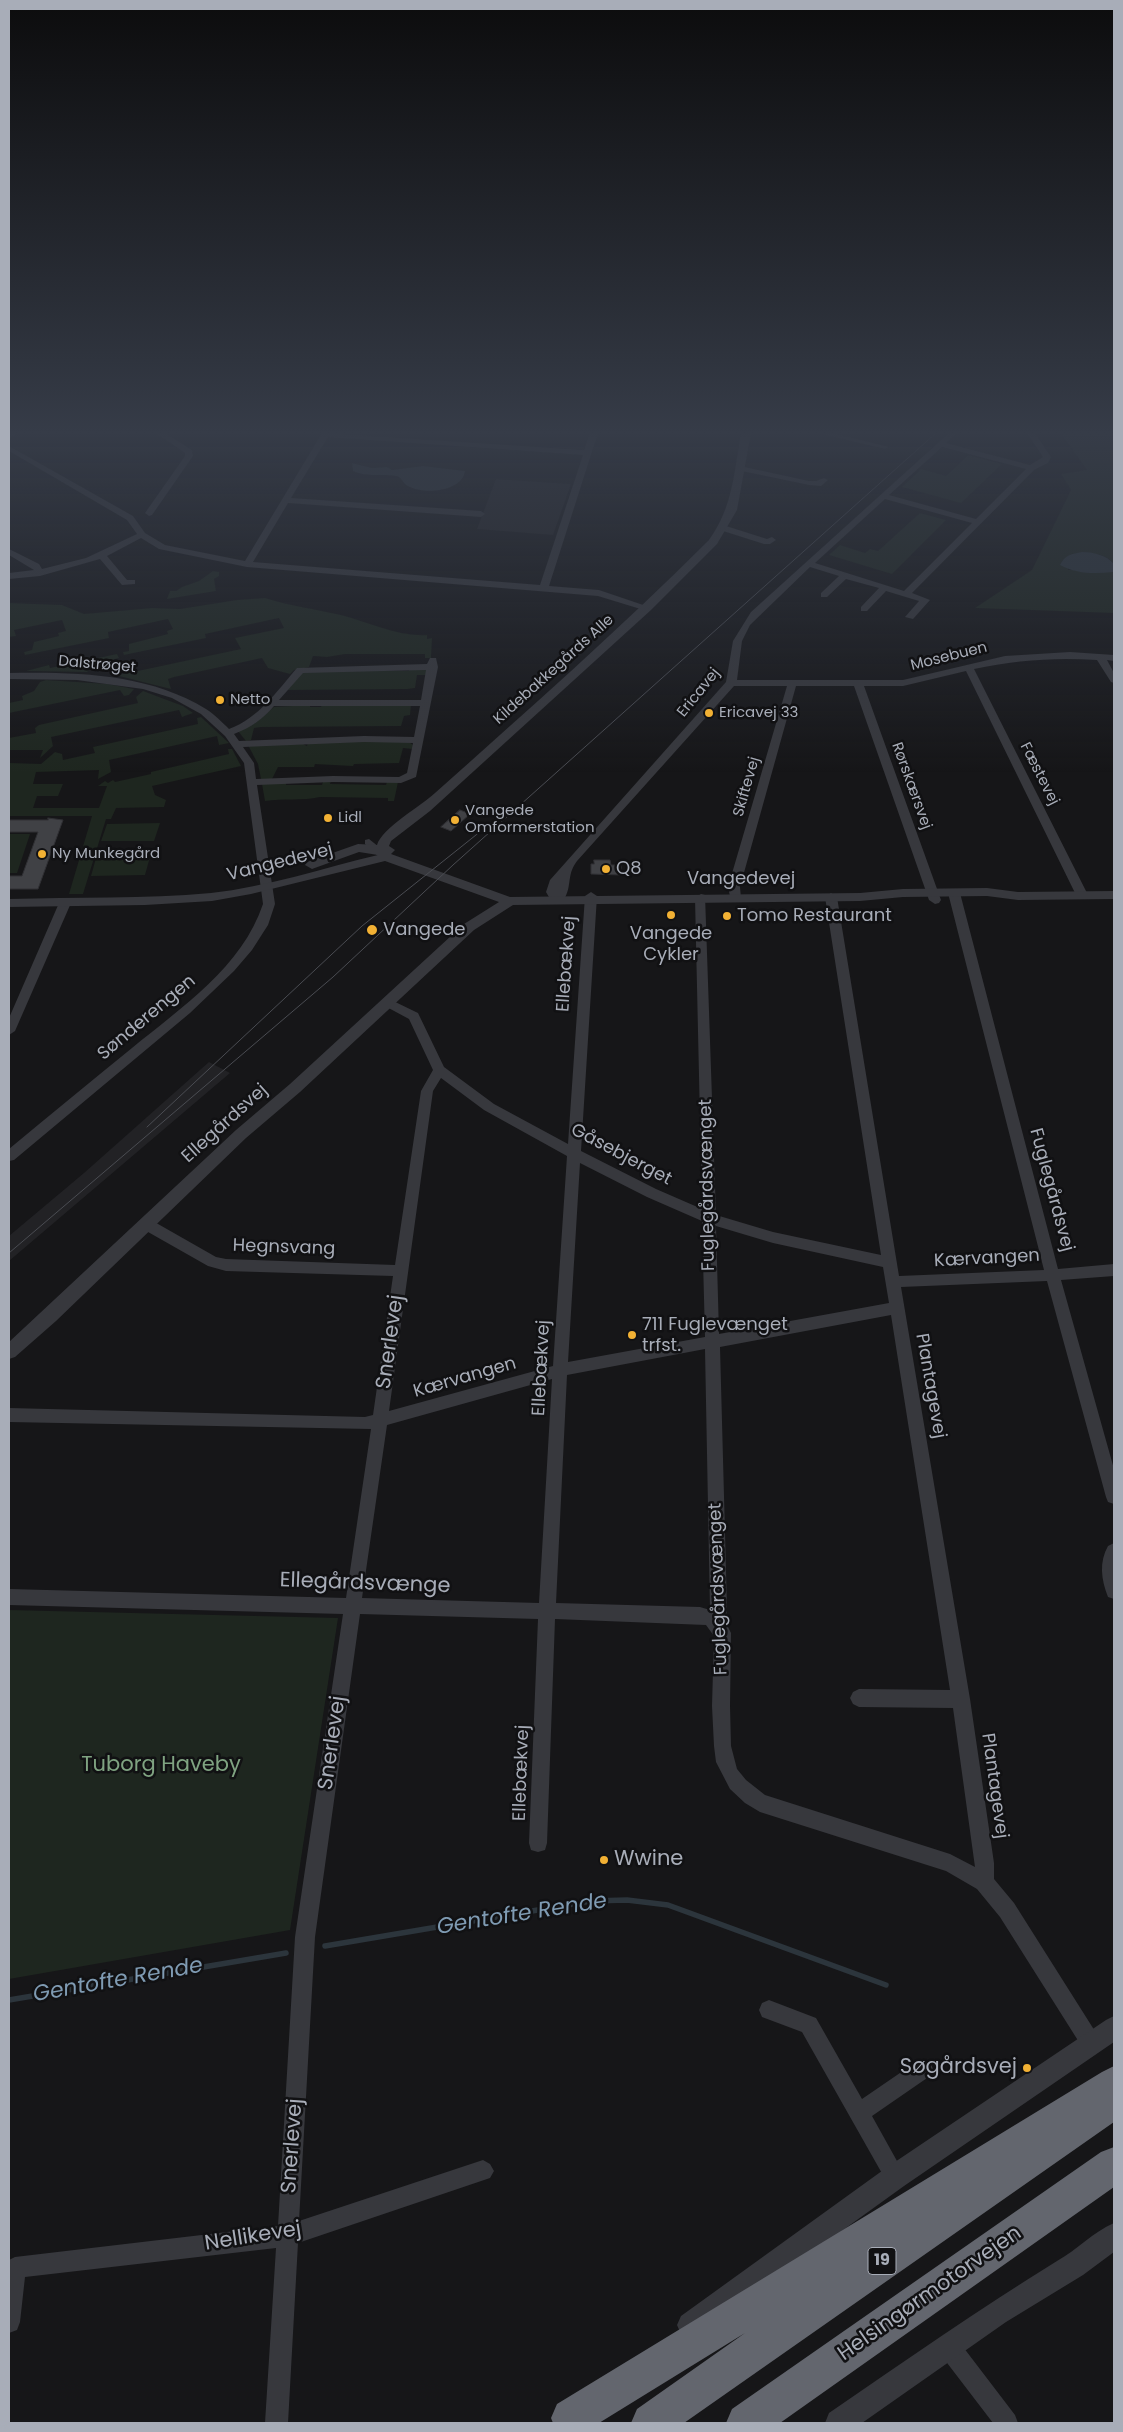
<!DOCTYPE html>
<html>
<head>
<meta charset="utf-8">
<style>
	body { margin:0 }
	#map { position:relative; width:1123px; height:2432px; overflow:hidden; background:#161618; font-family:Poppins,sans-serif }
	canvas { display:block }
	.frame { position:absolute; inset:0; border:10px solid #a8adb8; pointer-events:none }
</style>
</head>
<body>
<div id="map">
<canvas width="1123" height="2432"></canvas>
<div class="frame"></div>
</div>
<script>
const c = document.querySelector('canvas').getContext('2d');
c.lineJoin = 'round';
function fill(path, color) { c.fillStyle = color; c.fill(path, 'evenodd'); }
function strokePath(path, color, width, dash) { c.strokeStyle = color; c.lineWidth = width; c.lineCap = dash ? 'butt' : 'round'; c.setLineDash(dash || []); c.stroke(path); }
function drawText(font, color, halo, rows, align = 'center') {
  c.font = font + ' Poppins,sans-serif'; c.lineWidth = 5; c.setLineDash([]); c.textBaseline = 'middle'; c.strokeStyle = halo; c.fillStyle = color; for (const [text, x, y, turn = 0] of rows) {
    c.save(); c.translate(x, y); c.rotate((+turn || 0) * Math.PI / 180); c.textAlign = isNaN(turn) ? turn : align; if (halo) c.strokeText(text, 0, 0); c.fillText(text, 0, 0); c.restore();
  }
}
fill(new Path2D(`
	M496,479L571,484L553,535L477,529Z
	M209,1062L230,1073L9,1261V1236L84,1173Z`), '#222225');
fill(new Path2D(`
	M1061,433H1114V564C1104,551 1086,553 1071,554L1068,570H1114V613L975,608L1032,570L1071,490L1061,474L1087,470Z
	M968,455L1002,464L961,503L902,487L921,469L946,476Z
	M920,513L946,520L892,574L829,555L840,545L865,553L870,549L878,551Z
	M213,571L219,572V576L214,579L216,591L167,599L170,591H176L182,587L199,581Z
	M265,598C290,606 315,609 341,615C369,622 398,637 427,635V639L432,638L431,658H425V654H345L327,657L313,656L309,667L294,670L290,674L268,668L262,658L174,677L168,679L171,689L119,676L129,670L133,672L241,649L235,638L284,628L279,618L205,634L206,638L124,655L123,652L129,651V644L168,634L167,631L173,629L168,619L108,632L109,638L25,655L24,652L32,650L34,642L59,636L58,633L66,631L62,620L14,630L16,636L9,637V603L62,605L84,614L152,608L180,609L237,600Z
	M117,654L119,658L90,665L91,668L87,672L26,671L49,665L50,668Z
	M409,669L428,670L427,675H417L415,688L407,689L286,690L303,671H409Z
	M46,680L107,684L134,689L129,695L124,696L120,690L9,713V703L23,700L22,696L34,691L40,682Z
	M143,691L183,706L193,713L182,717L179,710L51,737L53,746L40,758L43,750H9V738L36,733L35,728L39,725L138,703L136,697Z
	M411,704L410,715L404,716L401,726L261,727L254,728L251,740L246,741L238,731L255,723L274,707L310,705V707H321L322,705Z
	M201,717L229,743L219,745L217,736L109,760L111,772L98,779L99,770L36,772L33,784H63L58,796H37L33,808H99L107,786H98L105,781L108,783L113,780L115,782L151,774V772L229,754L228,749H232L241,766L152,786L155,795L166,800L164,807L116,808L111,819H106L83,894H69L92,816H9V763L41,764L55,752L62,754L63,760L95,753L93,747L198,724L197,718Z
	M364,741L409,742L414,746L413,749L403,748L399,763L354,764L353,766L315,764L314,767H278L272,779H261L258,764L248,745L303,744L307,746L308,742Z
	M331,781L330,784L386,785L387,782H398L394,801H388V798L320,797C302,801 283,798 265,801L262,784L286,782V785H322L323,782Z
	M160,823L154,841H101L107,824Z
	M9,834H30L17,873H9Z
	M150,857L145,875L91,876L96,858Z
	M9,1610L338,1618L290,1930L9,1979Z`), '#1e261f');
fill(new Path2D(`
	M352,463L372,468L387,467L392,470L423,466L465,471C462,492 423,495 408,486C402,483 402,477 396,476C381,473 368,478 353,471Z
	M1082,552C1093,552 1107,555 1114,564L1113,572C1095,574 1076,574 1060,565C1065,555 1071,554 1082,552Z`), '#2c353c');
strokePath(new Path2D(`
	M325,1946L591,1901L627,1900L668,1905L886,1985
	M9,2000L286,1953`), '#2c353c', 5.5);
const building = new Path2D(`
	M460,810L470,814L451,831L441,827Z
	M48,818L63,820L38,889H9V876H22L38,832H9V820H48Z
	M594,860H610L611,865H621V875L591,874V864H594Z`);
fill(building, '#404145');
strokePath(building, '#303034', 1);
fill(new Path2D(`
	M156,433H165L192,450L193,456L152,515L149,516L145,513L185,456V453Z
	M322,433L584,450L590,433H598L549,586L599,590L652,608L647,611L598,596L247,567L159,549L141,538L107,556L127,580H135V584L122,585L100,559L40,576L9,579V573L34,570L9,555V549L39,564L42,569L86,558L137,534L127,520L9,451V446L133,516L145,533L165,545L245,561ZM328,437L583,455L540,585L253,562L288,503L481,517L485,514L481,511L291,498Z
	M818,433H832L889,447L885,449Z
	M949,433H957L946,443L1030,465L1043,457L1027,433H1035L1051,457L1048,463L1034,470L912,593L930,600L913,619L905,617L919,601L886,591L867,611H861V607L879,588L846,579L827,597H821V593L839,576L810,567L750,625L742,641L737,680H903L1005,656L1070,652L1114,655V661L1107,660L1114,673V683L1111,682L1097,660C1056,657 1015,660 974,669L1088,895L1086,898H1078L1076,895L966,671L903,686H864L941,900L939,903L935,904L929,900L854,686H796L740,887L741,898L735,902L731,901L728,887L787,686H734L577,861C565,877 574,887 561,904H553L546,892L550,880L726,682L733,641L751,612ZM942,447L1026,469L976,519L889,495ZM885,499L972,523L904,591L815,563Z
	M740,466L809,481H816L824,478L828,480L821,486L809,485L737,470L736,468Z
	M723,525L767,539L772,537L776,540L770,544H764L720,530V526Z
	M430,658H436L438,667L416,777L401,783L333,782L257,785L275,904L268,925L252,950L234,971L190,1013L14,1160L9,1161V1149C50,1115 91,1081 132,1048C182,1007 242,967 263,904L244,763L225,736L201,714L172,698L143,689L77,680L9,679V673C76,672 147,673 206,709C214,714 222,722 229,729C259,718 277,691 297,668L427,664ZM426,670L421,700H279L303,673ZM274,706H420L414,737L364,736L239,741L234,734C250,728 263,719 274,706ZM364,742L413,743L407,773L399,777L333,776L256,779L254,763L243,747Z
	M369,839L389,855V859H381L365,844V840Z
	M954,889L960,893L1058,1269L1114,1264V1276L1061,1280L1114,1469V1504L1108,1502L1106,1497L1047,1281L901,1287L970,1699L994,1863V1879L1014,1903L1098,2036L1101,2043L1098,2050L1091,2053L1084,2050L1000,1917L977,1889L946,1871L760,1812L745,1803L730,1789L716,1762L714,1746L712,1706L714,1636L706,1625L555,1619L547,1843L545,1850L538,1852L531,1850L529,1843L538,1619L360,1614L315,1937L299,2221L483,2160L490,2164L494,2171L490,2178L298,2243L288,2423H265L276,2248L25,2277L20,2322L17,2330L9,2333V2260L15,2257L278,2226L295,1937L343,1614L9,1605V1589L346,1598L371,1429L9,1422V1408L365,1417L373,1415L393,1276L226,1271L208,1266L141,1228L139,1224L141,1220H151L216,1257L226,1259L395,1265L421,1091L433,1070L409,1019L383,1005L381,1002L387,998L418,1013L444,1067L494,1104L568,1144L585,896L591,892L597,896L581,1151L656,1189L702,1209L695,898L701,894L705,895L716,1215L773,1232L881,1255L825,897L831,893L837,897L899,1276L1044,1270L948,893ZM441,1078L484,1110L567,1156L553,1366L389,1411L433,1091ZM580,1163L647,1197L702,1221L705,1337L568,1362ZM716,1226L773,1243L883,1267L889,1303L719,1334ZM891,1315L950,1690L859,1689L853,1692L850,1698L853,1704L859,1707L953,1708L975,1867L950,1854L765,1795L746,1780L737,1769L731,1746L730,1706L731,1633L726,1623L727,1608L720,1347ZM705,1349L710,1610L700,1607L556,1603L567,1375ZM552,1379L539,1603L362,1598L387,1425Z
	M65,899L71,903L15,1031L9,1035V1018L59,903Z
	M1114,1543V1599L1108,1597C1101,1579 1099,1562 1108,1546Z
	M769,2000L816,2018L862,2099L916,2062L923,2059L930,2062L933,2069L930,2076L872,2116L902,2170L906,2177L902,2184L895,2188L888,2184L802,2032L762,2017L759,2010L762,2003Z
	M949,2336L957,2339L1015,2415L1018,2423H993L941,2355L938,2347L941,2339Z`), '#37383d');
fill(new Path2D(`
	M9,433H19L9,438Z
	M741,433H751L737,510L717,544L651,610L430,811L391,841L389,846L395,850L391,854L510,897L860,893L903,889L987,888L1018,892L1114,891V899L1018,900L987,896L903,897L860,901L513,905L474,930L300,1092L246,1138L56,1321L15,1357L9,1359V1342L236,1130L290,1084L464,924L499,902L385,861L251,894L212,901L145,905L9,907V899C76,897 144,899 211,893C267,887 323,868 378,855L359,852L312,869L305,865L307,862L358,844L377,845C382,828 421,806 435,793C528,710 621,628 709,540C733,507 734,472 741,433Z
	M1114,2016V2042L904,2186L699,2334L690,2338L681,2334L677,2325L681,2316L886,2168L1106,2020Z
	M1114,2223V2252L1083,2275L1006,2322L862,2423H825L829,2413C905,2361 979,2309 1057,2261C1077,2250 1093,2232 1114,2223Z`), '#37383d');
fill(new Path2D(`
	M1114,2066V2122L684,2423H631L637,2409L745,2333L599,2423H553L551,2418L557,2404L1102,2072Z
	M1114,2147V2187L780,2423H726L732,2409L1101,2152Z`), '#63666e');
strokePath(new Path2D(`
	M147,1127L362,926L486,827
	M9,1253L333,977L453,865L936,433`), '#4a4c52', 1);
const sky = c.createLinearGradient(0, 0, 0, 773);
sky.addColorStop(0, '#0c0c0d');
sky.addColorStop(0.56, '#363c48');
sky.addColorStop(1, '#363c4800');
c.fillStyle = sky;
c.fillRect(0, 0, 1123, 773);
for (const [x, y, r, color] of [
	[220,700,5,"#f2b134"],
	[709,713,5,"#f2b134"],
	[328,818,5,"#f2b134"],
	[455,820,5,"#f2b134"],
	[42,854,5,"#f2b134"],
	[606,869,5,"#f2b134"],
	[671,915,5,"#f2b134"],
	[727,916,5,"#f2b134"],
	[372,930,6,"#f2b134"],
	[632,1335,5,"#f2b134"],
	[604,1860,5,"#f2b134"],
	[1027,2068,5,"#f2b134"]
]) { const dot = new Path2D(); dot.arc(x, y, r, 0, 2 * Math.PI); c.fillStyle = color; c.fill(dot); strokePath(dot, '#111113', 2); }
drawText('15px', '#a8adb8', '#111113', [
	["Mosebuen",949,657,-14],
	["Dalstrøget",97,665,5],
	["Kildebakkegårds Alle",554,670,-42],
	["Ericavej",699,693,-51],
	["Fæstevej",1039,774,63],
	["Rørskærsvej",911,786,70],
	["Skiftevej",747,787,-74]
]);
drawText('15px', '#a8adb8', '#111113', [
	["Netto",230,700],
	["Ericavej 33",719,713],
	["Vangede",465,811],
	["Omformerstation",465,828],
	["Lidl",338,818],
	["Ny Munkegård",52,854]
], 'left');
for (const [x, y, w] of [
	[882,2261,28]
]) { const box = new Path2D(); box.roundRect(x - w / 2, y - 13.5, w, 27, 4); c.fillStyle = '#111113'; c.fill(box); strokePath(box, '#a8adb8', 1); }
drawText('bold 16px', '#a8adb8', null, [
	["19",882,2261]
]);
drawText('18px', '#a8adb8', '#111113', [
	["Vangedevej",280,863,-14],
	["Vangedevej",741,879],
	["Ellebækvej",567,964,-86],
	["Sønderengen",147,1018,-40],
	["Ellegårdsvej",225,1124,-42],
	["Gåsebjerget",621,1155,28],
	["Fuglegårdsvænget",708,1185,-91],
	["Fuglegårdsvej",1051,1190,75],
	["Hegnsvang",284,1248,2],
	["Kærvangen",987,1259,-3],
	["Ellebækvej",542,1368,-87],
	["Kærvangen",465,1378,-16],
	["Plantagevej",930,1386,80],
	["Fuglegårdsvænget",719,1589,-92],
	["Ellebækvej",522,1773,-88],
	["Plantagevej",994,1786,82]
]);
drawText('18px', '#a8adb8', '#111113', [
	["Q8",616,869],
	["Tomo Restaurant",737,916],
	["Vangede",383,930],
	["Vangede",671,934,"center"],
	["Cykler",671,955,"center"],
	["711 Fuglevænget",642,1325],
	["trfst.",642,1346]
], 'left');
drawText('21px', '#a8adb8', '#111113', [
	["Snerlevej",391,1342,-82],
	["Ellegårdsvænge",365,1584,2],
	["Snerlevej",333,1743,-82],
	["Snerlevej",293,2146,-86],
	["Nellikevej",253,2237,-9],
	["Helsingørmotorvejen",930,2294,-35]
]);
drawText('21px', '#7fa381', '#111113', [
	["Tuborg Haveby",161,1766]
]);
drawText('21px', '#a8adb8', '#111113', [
	["Wwine",614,1860],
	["Søgårdsvej",1017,2068,"right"]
], 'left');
drawText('italic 22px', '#7f9bb3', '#111113', [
	["Gentofte Rende",522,1915,-9],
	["Gentofte Rende",118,1981,-10]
]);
</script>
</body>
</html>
